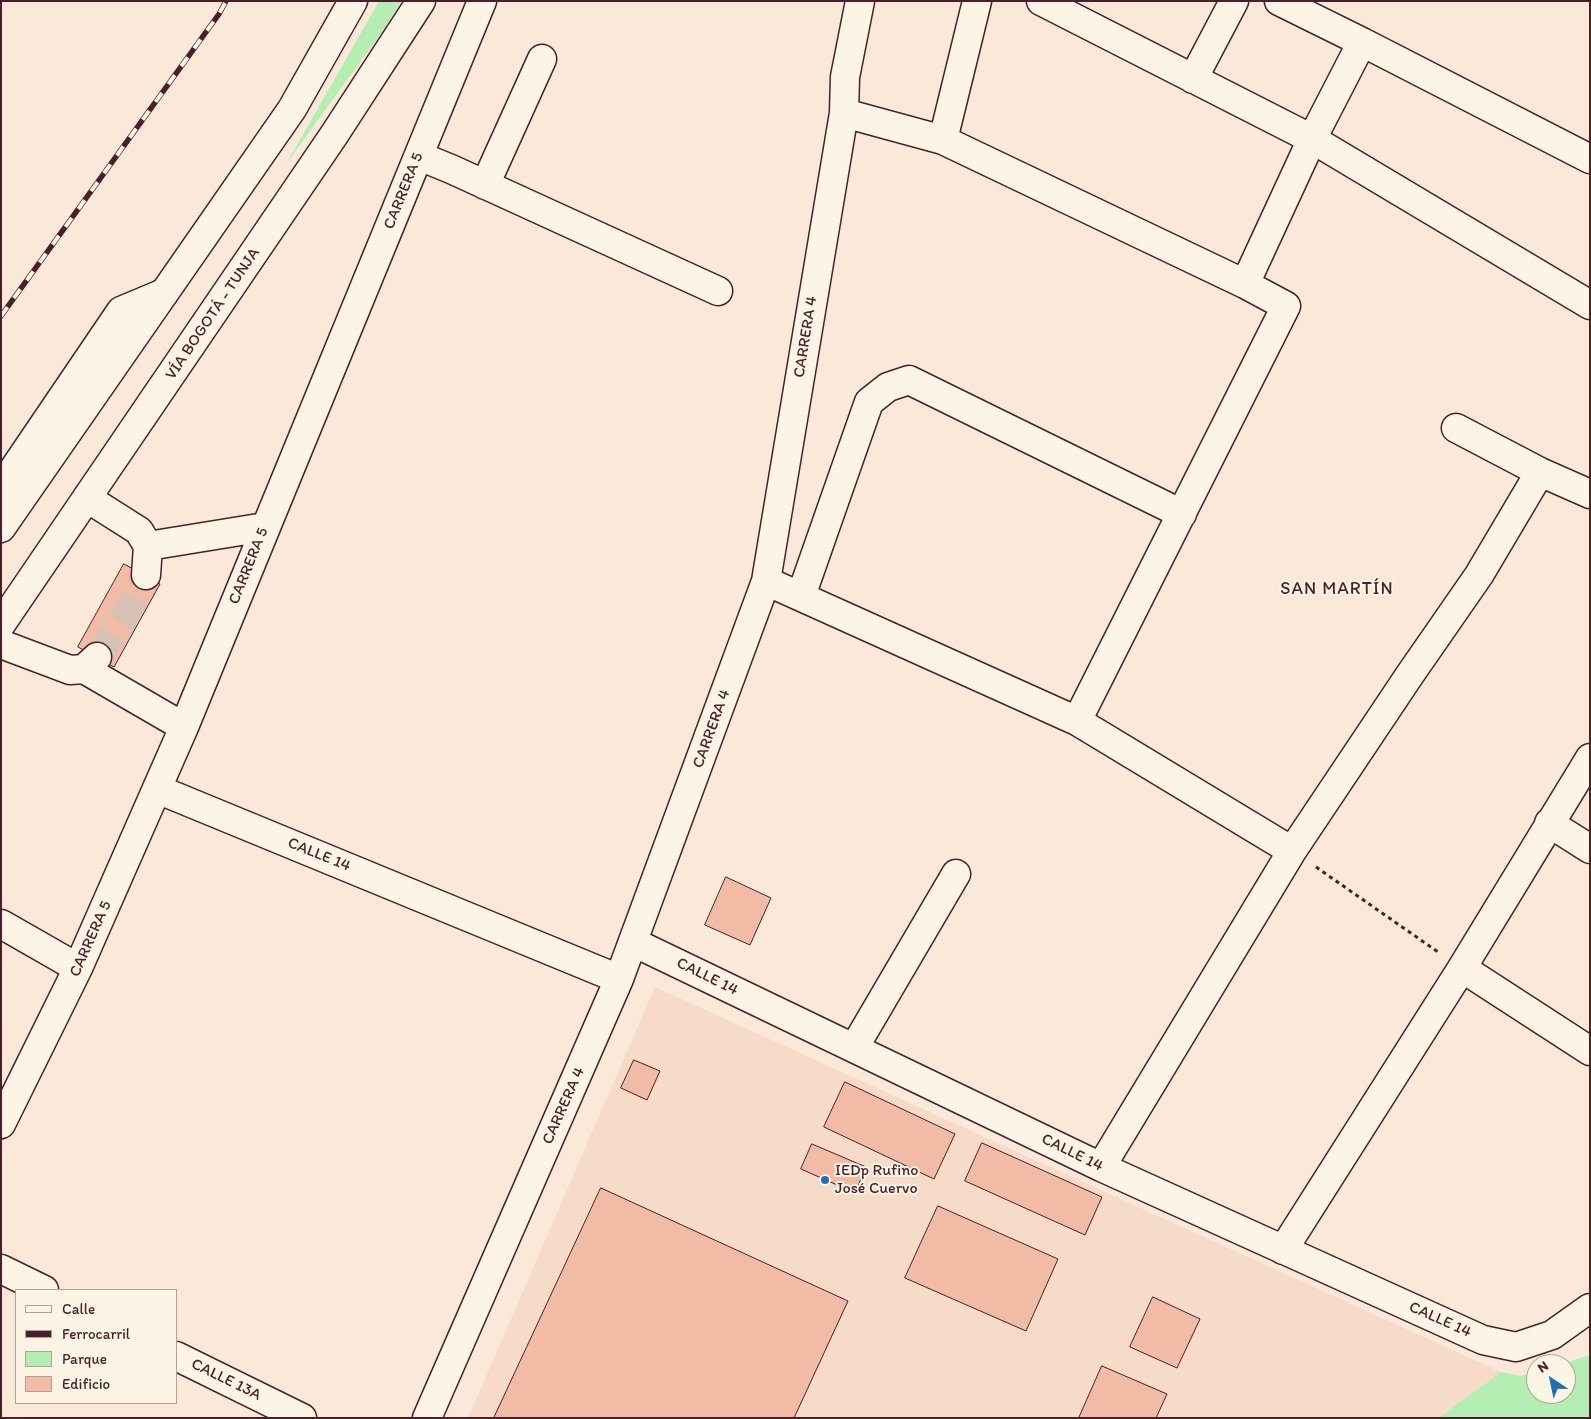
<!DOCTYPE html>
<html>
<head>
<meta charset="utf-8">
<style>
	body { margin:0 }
	#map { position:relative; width:1591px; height:1419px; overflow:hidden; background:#fae9d8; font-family:Itim,sans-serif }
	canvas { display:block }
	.frame { position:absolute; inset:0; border:2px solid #4a1f2b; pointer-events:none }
	.legend { position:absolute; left:15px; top:1289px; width:162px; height:115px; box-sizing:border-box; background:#fcf5e5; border:1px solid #b59f9b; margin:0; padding:6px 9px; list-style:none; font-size:15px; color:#4a1f2b }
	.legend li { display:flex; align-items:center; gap:10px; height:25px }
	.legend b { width:25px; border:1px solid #b59f9b }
	.north { position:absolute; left:1526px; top:1354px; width:50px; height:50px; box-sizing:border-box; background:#fcf5e5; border:1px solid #b59f9b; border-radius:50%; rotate:326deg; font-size:14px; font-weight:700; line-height:20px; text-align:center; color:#4a1f2b }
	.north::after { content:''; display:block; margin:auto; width:18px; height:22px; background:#1f6fb2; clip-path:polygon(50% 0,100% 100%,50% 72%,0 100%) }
</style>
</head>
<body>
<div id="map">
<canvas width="1591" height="1419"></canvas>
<div class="frame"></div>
<ul class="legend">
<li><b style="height:6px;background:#fcf5e5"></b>Calle</li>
<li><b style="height:6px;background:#4a1f2b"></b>Ferrocarril</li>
<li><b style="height:14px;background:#b4eeb2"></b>Parque</li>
<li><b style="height:14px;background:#f1bba5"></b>Edificio</li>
</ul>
<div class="north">N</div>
</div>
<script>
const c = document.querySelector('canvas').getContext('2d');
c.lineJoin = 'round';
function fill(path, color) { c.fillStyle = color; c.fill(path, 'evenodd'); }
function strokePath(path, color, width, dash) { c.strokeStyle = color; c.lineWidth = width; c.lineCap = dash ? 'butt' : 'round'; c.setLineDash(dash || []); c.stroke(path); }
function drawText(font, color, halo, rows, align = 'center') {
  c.font = font + ' Itim,sans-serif'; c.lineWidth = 4; c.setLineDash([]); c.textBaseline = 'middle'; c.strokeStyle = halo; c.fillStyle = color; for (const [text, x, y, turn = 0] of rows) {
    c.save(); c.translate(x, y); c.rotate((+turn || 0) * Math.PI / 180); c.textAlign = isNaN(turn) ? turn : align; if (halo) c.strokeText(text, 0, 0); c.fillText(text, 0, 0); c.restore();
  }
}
fill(new Path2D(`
	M655,987L1501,1372L1438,1418H468Z`), '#f7dbc9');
fill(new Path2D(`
	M379,1H401L382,32L286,164Z
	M1590,1355V1418H1438L1501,1372L1521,1376L1536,1371V1394H1566V1364H1562Z`), '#b4eeb2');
const building = new Path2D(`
	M124,564L160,584L114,667L78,647Z
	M726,877L771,898L750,945L705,925Z
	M634,1060L660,1071L647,1100L621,1088Z
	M845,1082L955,1134L934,1179L824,1127Z
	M982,1143L1102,1197L1085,1235L965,1181Z
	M812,1144L866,1167L855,1193L801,1169Z
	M601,1188L848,1301L794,1418H494Z
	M938,1206L1058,1259L1026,1331L905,1278Z
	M1153,1297L1200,1319L1177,1368L1130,1347Z
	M1102,1366L1167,1394L1156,1418H1079Z`);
fill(building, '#f1bba5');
strokePath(building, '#4a1f2b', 1);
strokePath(new Path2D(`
	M97,657L125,617L146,575`), '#d7c1b5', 28, [28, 14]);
const minor = new Path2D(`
	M1041,1L1312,139L1590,305
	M1279,1L1362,42
	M1193,79L1234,1
	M844,113L943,140L1245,284L1286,306L1077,721
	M943,140L977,1
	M419,156L451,169L718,291
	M485,185L542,59
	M1245,284L1312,139L1362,42L1590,159
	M1456,428L1540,472L1590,494
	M1,488L121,311L164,293
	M87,498L139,531L148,546L146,575
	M148,546L265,527
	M766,581L1077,721L1292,851
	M801,596L869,402L888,387L909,380L1182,514
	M1,644L70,670L84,669L97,657
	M84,669L184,727
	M157,789L619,979
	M1549,823L1590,849
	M1,924L78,968
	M633,942L1101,1167L1483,1340L1516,1347L1552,1335L1590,1308
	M1462,968L1590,1051
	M854,1048L956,874
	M1,1124L78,968L184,727L482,1
	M1101,1167L1292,851L1409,676L1479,575L1540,472
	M1283,1250L1462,968L1590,758
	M1,1269L44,1290
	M176,1356L302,1418
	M427,1418L619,979L766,581L844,113L845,77L860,1`);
const highway = new Path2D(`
	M1,528L292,109L353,1
	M1,624L334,135L421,1`);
strokePath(minor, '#4a1f2b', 31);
strokePath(highway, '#4a1f2b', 31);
strokePath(new Path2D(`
	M1316,867L1438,952`), '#4a1f2b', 3, [4, 4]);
strokePath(minor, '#fcf5e5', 28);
strokePath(highway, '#fcf5e5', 28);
const rail = new Path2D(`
	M1,316L219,14L226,1`);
strokePath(rail, '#4a1f2b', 5.5);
strokePath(rail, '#fcf5e5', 4, [11]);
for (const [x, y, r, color] of [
	[825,1180,5,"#1f6fb2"]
]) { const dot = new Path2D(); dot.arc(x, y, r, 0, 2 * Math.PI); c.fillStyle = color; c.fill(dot); strokePath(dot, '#fcf5e5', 2); }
drawText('16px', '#4a1f2b', '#fcf5e5', [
	["CARRERA 5",404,191,-68],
	["VÍA BOGOTÁ - TUNJA",213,314,-56],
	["CARRERA 4",806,337,-81],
	["CARRERA 5",249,566,-68],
	["CARRERA 4",712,729,-70],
	["CALLE 14",319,855,22],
	["CARRERA 5",91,939,-66],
	["CALLE 14",707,977,26],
	["CARRERA 4",564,1106,-66],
	["CALLE 14",1072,1153,26],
	["CALLE 14",1440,1320,24],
	["CALLE 13A",226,1380,26]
]);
drawText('16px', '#4a1f2b', '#fcf5e5', [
	["IEDp Rufino",835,1171],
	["José Cuervo",835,1189]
], 'left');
c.letterSpacing = '1px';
drawText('18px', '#4a1f2b', '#fcf5e5', [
	["SAN MARTÍN",1337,589]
]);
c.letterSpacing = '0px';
</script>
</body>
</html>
